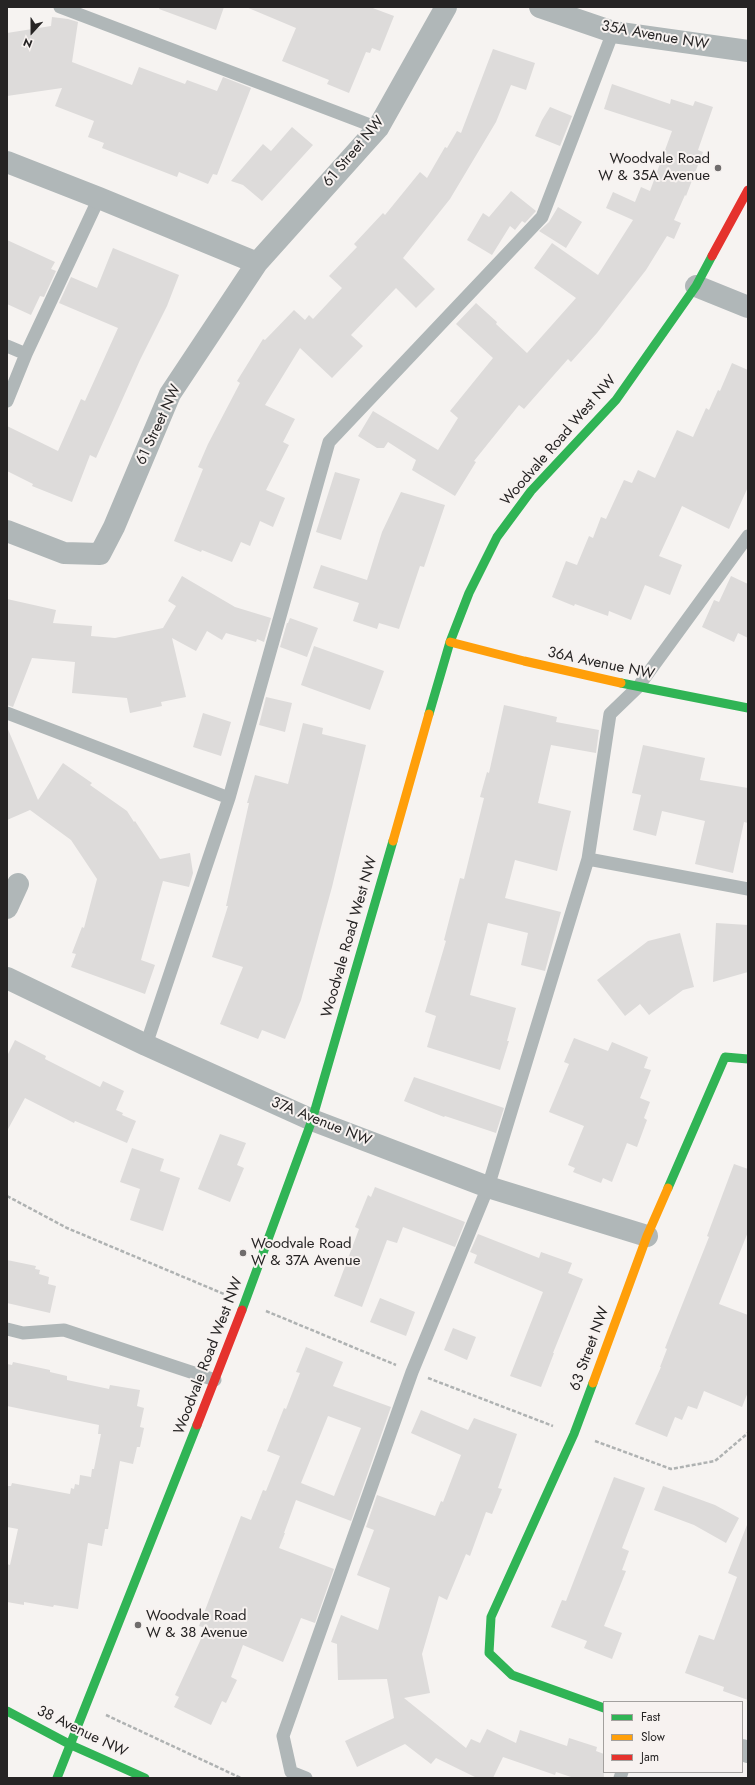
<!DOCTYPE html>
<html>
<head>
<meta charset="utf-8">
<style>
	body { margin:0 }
	#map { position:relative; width:755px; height:1785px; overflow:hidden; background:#f6f3f1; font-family:Jost,sans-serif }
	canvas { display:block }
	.frame { position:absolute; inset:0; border:8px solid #262424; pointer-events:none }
	.legend { position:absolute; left:603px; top:1701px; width:140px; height:72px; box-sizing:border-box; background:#f7f2f0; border:1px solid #a3a09e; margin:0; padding:5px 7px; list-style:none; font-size:12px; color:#262424 }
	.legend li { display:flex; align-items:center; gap:8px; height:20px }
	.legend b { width:20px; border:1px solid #a3a09e }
	.north { position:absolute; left:12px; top:12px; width:40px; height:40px; -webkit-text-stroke:3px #f7f2f0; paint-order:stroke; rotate:201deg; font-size:11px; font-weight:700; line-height:16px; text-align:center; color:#262424 }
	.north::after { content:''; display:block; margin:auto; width:14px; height:18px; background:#262424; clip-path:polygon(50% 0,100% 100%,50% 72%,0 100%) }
</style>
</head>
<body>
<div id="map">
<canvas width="755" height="1785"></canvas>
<div class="frame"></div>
<ul class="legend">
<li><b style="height:5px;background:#30b455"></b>Fast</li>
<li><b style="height:5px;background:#ff9f0a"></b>Slow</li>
<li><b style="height:5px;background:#e5322d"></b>Jam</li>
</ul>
<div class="north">N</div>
</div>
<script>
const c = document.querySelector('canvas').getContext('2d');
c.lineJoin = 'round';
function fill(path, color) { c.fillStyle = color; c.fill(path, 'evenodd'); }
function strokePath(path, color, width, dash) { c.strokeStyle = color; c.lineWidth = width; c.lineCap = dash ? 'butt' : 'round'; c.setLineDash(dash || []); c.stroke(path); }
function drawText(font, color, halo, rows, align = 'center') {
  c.font = font + ' Jost,sans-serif'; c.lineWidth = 4; c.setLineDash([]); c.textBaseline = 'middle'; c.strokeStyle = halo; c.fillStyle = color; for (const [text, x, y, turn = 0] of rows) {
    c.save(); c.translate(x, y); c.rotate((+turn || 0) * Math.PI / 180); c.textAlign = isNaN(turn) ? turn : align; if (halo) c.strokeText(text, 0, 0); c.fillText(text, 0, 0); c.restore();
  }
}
fill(new Path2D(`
	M160,7H224L216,30L159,9Z
	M246,7H370L394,16L380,51L372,48L370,53L366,52L349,93L327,84L329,80L282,61L296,28Z
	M52,17L68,19L78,22L72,62L132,85L139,67L185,84L187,80L217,91L223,77L251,88L217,175L213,174L208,184L179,172L177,177L102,148L104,143L88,137L94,121L55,106L62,88L7,96V33L51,26Z
	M493,49L535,63L526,90L511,85L496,122L450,199L403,258L435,289L416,308L396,288L351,335L363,346L332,378L300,348L265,405L295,419L283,442L289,445L266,490L285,498L273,527L260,521L250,546L241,542L232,562L202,550L201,552L174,541L203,469L198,467L208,444L240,383L237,381L263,339L265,340L294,310L305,320L309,315L313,319L342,288L329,276L357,247L354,244L383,213L385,215L420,172L427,178L445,147L447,148L457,131L461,133Z
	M612,84L670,104L671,99L693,106L695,101L713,107L698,150L703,152L686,196L685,195L674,220L681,223L674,239L667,236L646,270L597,333L571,362L568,359L524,409L519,405L474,461L476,462L455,496L412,470L416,460L388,442L384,448H377L358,436L373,411L438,450L458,418L450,411L493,358L456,324L476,303L497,322L496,324L527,353L576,298L534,268L552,243L598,275L633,220L606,208L613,192L635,202L641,187L650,191L672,131L604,109Z
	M550,107L572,116L560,146L535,136L542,120Z
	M292,127L313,145L262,201L243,185L231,181L263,144L271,151Z
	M511,191L536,211L525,223L522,221L515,230L510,226L492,255L467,240L483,213L489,217Z
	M558,207L582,222L566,248L539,231L549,222Z
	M7,240L55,262L51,269L56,271L44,297L40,296L31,315L7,304Z
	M113,248L179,275L167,306L140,360L96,458L90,455L72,502L32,486L33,484L7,471V426L58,451L81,399L85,401L118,328L59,303L71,277L97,288Z
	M732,363L748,370V487L729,529L682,506L659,556L682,565L670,595L645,585L631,620L609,611L608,616L575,604L574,606L552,597L566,561L577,565L589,536L593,538L601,517L606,519L624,480L632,483L638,470L655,478L677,430L693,437L706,408L709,410L718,390L720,391Z
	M335,472L360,479L341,540L316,532Z
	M401,492L445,505L424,567L420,566L399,629L379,623L377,629L353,621L359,603L313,588L321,565L367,580L382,532Z
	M182,576L235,607L271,618L264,642L257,639L256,642L226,633L222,640L207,631L196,651L172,638L186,697L161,702L162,706L130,713L127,698L72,693L75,662L32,658L13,707L7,705V599L56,610L53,623L92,626L91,636L115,638L163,628L176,606L168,601Z
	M731,576L748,584V638L738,633L734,642L702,627L714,600L719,602Z
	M290,618L318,628L307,657L280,647L287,623H288Z
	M314,646L384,671L370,710L301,685Z
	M266,697L292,703L285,732L259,725Z
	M504,705L557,717L556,722L599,730L596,753L551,745L538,803L571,811L557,871L515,860L505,898L561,912L545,971L521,965L528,933L488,923L470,995L516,1008L507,1041H509L500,1070L427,1047L436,1016L425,1012L446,941L444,940L460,878L464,879L484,798L480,797L487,772L489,773Z
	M203,713L231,722L221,756L193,747Z
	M303,723L323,728L322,734L366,745L332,887L301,1000L285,1039L262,1030L258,1039L220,1024L243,967L212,957L228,906H226L249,803H247L255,775L288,784Z
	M7,727L38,800L63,763L92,783L90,785L127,811L134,822L135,821L160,859L190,853L193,873L189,887L163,881L141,960L155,965L145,994L71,967L76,954L72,953L82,927L84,928L97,879L71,840L30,810L7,820Z
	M643,745L705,758L700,780L748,788V823L744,822L733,873L695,864L705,821L662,811L656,836L633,830L641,795L632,793Z
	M716,923L748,925V972L713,982Z
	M680,933L694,987L683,990L649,1015L640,1004L625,1016L597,980L648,941Z
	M574,1038L608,1051L612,1042L648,1057L644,1068L651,1070L640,1098L650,1102L644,1118L647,1120L637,1147L627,1143L612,1182L603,1178L601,1183L573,1172L575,1168L568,1165L584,1126L549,1112L569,1064L564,1062Z
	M15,1040L46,1056L45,1059L100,1087L103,1081L124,1091L116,1110L123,1113L122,1115L136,1121L127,1143L75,1121L74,1123L25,1098L7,1131V1056Z
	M414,1077L504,1108L496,1133L445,1116L444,1117L404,1101Z
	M220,1134L246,1143L237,1165L244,1168L230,1202L198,1189Z
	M132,1148L164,1159L160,1171L180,1178L163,1231L130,1220L140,1189L120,1182Z
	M734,1164L748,1169V1232L719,1304L748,1315V1392L742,1407L704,1391L697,1409L688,1406L682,1420L675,1417L667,1437L635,1424L661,1367H660L667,1349L665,1348L709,1237L707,1236Z
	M375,1187L465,1222L455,1247L403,1227L397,1243L387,1240L362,1307L334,1296L359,1229L355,1227L368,1195L371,1197Z
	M478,1234L539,1258L541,1252L572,1263L568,1273L583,1279L553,1353H554L541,1387L510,1376L543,1292L474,1263L477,1255L470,1252Z
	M7,1260L36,1266L35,1269L40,1270L39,1274L49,1277L48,1284L56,1286L50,1313L7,1303Z
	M380,1298L415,1312L406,1336L370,1322Z
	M453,1328L476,1337L467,1360L444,1350Z
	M306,1347L343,1362L333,1386L391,1407L351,1521L296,1500L284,1533H285L279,1548L334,1569L315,1623L301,1618L283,1662L243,1645L231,1677L237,1680L226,1703L222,1701L211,1725L174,1707L179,1697L175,1695L206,1628L199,1626L241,1516L251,1520L263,1490L266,1491L280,1456L267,1451L284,1408L286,1409L300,1373L296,1372ZM328,1416L361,1428L334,1496L301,1483Z
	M13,1362L50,1370V1372L67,1376V1380L109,1389L110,1385L140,1390L137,1406L144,1408L140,1427L144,1428L140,1447H137L133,1464L120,1461L108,1529H105L102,1546L88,1543L78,1609L54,1605L53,1607L24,1602V1605L7,1602V1564L10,1565L18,1529L7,1527V1486H11L12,1483L70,1494L71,1488L74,1489L75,1484L79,1485L80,1475L91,1477L92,1469H94L101,1434H98L99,1425L7,1406V1364L12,1365Z
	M421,1410L468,1430L474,1418L517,1434L498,1488L502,1489L492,1514L486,1512L470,1556L466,1554L447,1600L439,1596L422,1654L430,1693L404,1698L466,1748L471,1739L480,1743L487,1729L516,1743L520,1730L567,1746L569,1738L597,1747L596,1751L604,1754V1778H574L556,1772L555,1775L503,1757L493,1778H477L436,1758L431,1764L405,1744L357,1767L345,1741L394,1718L387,1679L338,1680L337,1644L331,1642L341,1615L378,1630L390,1588L357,1575L374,1530L366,1527L377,1495L435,1516L441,1501L443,1502L461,1455L411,1433Z
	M614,1477L645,1488L622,1548L629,1551L622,1570L626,1571L604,1626L622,1633L612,1659L584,1648L587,1641L551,1627L562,1600L566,1601Z
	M663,1486L715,1505L739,1518L726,1543L694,1525L654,1510Z
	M747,1525H748V1700L723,1691L724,1687L685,1673L699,1635L714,1640L737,1577L728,1573Z`), '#dddbda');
strokePath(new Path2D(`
	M7,1196L67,1228L224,1294
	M266,1311L396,1365
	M428,1378L553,1426
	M595,1441L671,1469L715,1461L748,1433
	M106,1715L241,1778`), '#afb2b2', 2.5, [4, 2]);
strokePath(new Path2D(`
	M60,7L378,128
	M7,346L26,354
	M7,401L26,354L99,198
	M7,713L229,798
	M588,859L748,889
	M146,1045L229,798L329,442L542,217L613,32
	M7,1329L23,1333L64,1330L215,1380
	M306,1778L291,1772L283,1736L412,1372L488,1187L588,859L610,714L638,687L748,536
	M620,1778L622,1772`), '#b0b7b8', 13);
strokePath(new Path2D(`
	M540,7L613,32L748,51
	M7,162L99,198L257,263
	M696,286L748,307
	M7,531L64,553L100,554L114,527L170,394L257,263L378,128L446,7
	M7,908L18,884
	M7,978L146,1045L312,1120L488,1187L647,1236
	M742,1750L748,1752`), '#b0b7b8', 22);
strokePath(new Path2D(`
	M621,683L748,708
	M429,714L450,642L469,593L497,537L531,491L616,400L696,286L712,256
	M668,1188L725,1057L748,1059
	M242,1310L312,1120L393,841
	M593,1383L574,1434L491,1617L489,1653L512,1675L604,1708
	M7,1711L71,1745L145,1778
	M57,1778L197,1425`), '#30b455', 9);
strokePath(new Path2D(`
	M450,642L524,661L621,683
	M393,841L429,714
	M593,1383L647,1236L668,1188`), '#ff9f0a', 9);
strokePath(new Path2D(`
	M712,256L748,190
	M197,1425L242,1310`), '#e5322d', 9);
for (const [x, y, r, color] of [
	[718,168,4,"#6f6c6c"],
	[243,1253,4,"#6f6c6c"],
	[138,1625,4,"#6f6c6c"]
]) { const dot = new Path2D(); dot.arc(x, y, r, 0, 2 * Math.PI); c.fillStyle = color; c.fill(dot); strokePath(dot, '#f7f2f0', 1.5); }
drawText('15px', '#262424', '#f7f2f0', [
	["35A Avenue NW",655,36,10],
	["61 Street NW",354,152,-50],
	["61 Street NW",159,425,-65],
	["Woodvale Road West NW",559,441,-49],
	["36A Avenue NW",601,664,12],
	["Woodvale Road West NW",350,937,-74],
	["37A Avenue NW",321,1122,22],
	["63 Street NW",590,1349,-70],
	["Woodvale Road West NW",209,1356,-69],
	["38 Avenue NW",82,1732,26]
]);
drawText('15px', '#262424', '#f7f2f0', [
	["Woodvale Road",710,159,"right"],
	["W & 35A Avenue",710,176,"right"],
	["Woodvale Road",251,1244],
	["W & 37A Avenue",251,1261],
	["Woodvale Road",146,1616],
	["W & 38 Avenue",146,1633]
], 'left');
</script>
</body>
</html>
